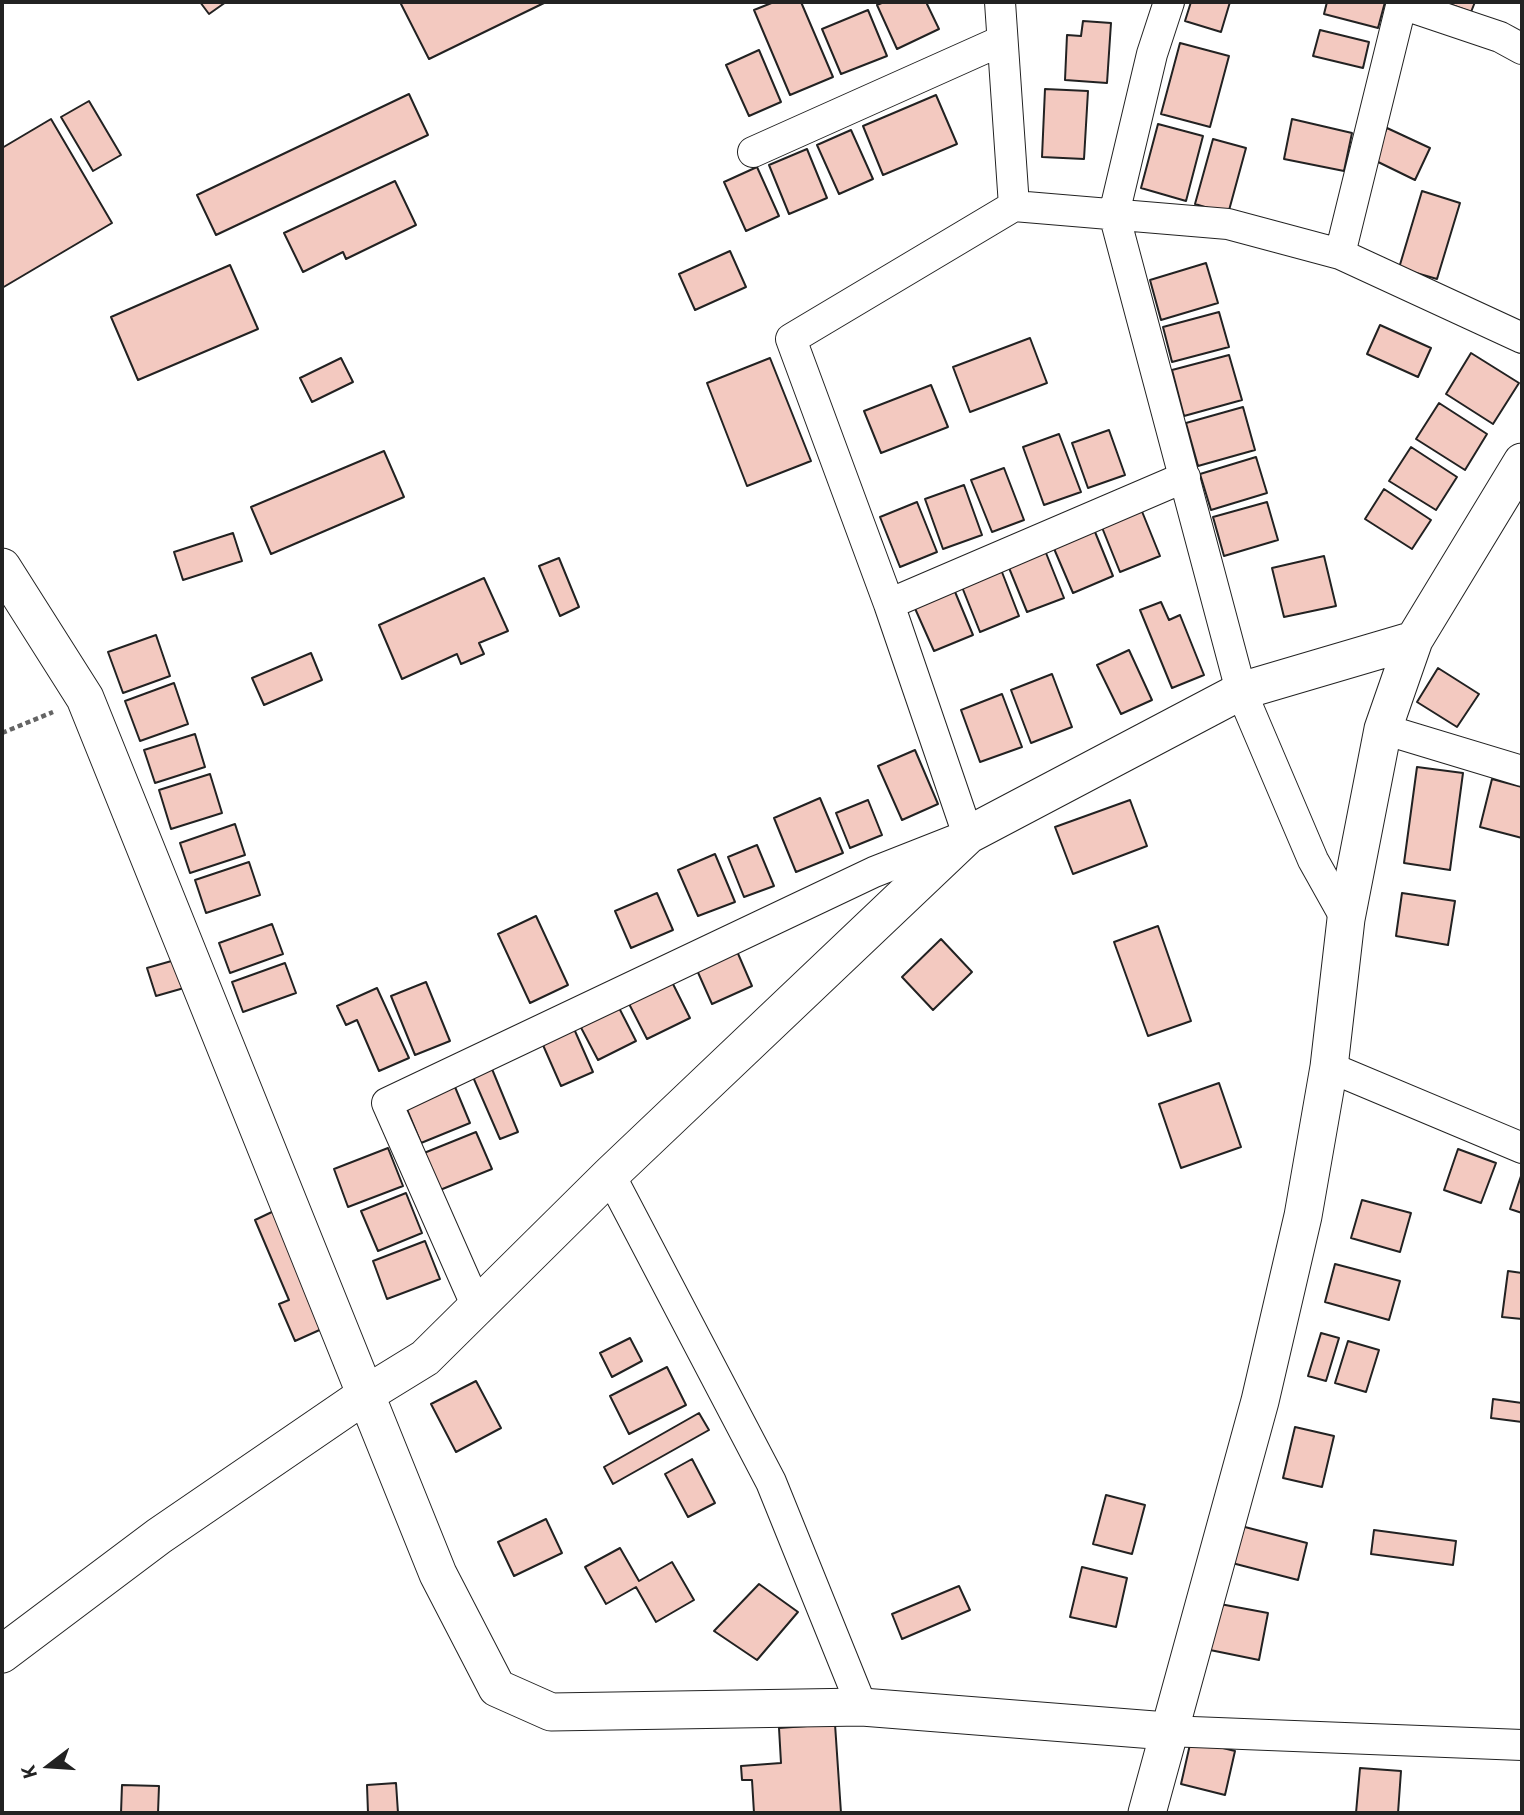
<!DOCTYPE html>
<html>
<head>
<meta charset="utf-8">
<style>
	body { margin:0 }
	#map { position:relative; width:1524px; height:1815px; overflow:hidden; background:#fff; font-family:"Noto Sans",sans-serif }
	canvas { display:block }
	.frame { position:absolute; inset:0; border:4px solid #222; pointer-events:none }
	.north { position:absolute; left:14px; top:1731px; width:70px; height:70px; -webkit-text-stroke:5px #fff; paint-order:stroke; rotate:253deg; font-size:19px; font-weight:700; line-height:28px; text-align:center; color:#222 }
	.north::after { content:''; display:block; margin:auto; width:24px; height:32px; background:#222; clip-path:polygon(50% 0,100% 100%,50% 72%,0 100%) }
</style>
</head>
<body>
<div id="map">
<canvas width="1524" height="1815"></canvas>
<div class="frame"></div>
<div class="north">K</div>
</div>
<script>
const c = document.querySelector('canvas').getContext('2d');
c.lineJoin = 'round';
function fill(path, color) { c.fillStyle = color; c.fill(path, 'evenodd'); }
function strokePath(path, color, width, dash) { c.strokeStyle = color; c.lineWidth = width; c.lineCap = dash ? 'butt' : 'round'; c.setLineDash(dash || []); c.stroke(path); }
const building = new Path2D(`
	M200,2H226L209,14Z
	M400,2H546L429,59Z
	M774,2H801L833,77L790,95L754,10Z
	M884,2H926L939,29L897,49L877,5Z
	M1191,2H1230L1221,32L1185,21Z
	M1327,2H1385L1378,28L1324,14Z
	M1444,2H1475L1471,12Z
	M868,10L887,56L841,74L822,29Z
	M1083,21L1111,23L1107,83L1065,80L1067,35L1081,36Z
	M1320,30L1369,42L1363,68L1313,56Z
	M1180,43L1229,56L1210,127L1161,114Z
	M759,50L781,102L749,116L726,65Z
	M1045,89L1088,91L1084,159L1042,157Z
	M409,94L428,135L216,235L197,195Z
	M936,95L957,144L883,175L863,126Z
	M89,101L121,155L93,171L61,117Z
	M51,119L112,223L2,288V148Z
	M1292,119L1352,133L1344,171L1284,159Z
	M1158,124L1203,136L1186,201L1141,188Z
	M1387,128L1430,148L1415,180L1372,159Z
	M851,130L873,179L839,194L817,145Z
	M1213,139L1246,148L1228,214L1195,204Z
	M807,149L827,198L789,214L769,165Z
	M757,167L779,216L746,231L724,182Z
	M395,181L416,225L346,259L343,252L303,272L284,233Z
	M1422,191L1460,203L1437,279L1399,268Z
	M730,251L746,287L695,310L679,274Z
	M1206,263L1218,303L1161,320L1150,280Z
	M230,265L258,329L138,380L111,317Z
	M1219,312L1229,347L1172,362L1163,327Z
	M1380,325L1431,348L1418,377L1367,354Z
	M1030,338L1047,383L970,412L953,367Z
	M1471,353L1519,383L1493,424L1446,394Z
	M1229,355L1242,400L1184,416L1172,370Z
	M341,358L353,382L312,402L300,378Z
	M770,358L811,461L747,486L707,383Z
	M931,385L948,427L881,453L864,411Z
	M1439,403L1487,434L1465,470L1416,439Z
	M1243,407L1255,450L1198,466L1186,423Z
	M1109,430L1125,475L1088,488L1072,443Z
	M1059,434L1081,492L1044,505L1023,447Z
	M1411,447L1457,477L1436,510L1389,481Z
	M384,451L404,497L271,554L251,507Z
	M1256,457L1267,493L1211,510L1200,474Z
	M1004,468L1024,520L992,532L971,480Z
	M964,485L982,535L943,549L925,499Z
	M1384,489L1431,520L1412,549L1365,519Z
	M917,502L937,552L900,567L880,517Z
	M1267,502L1278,540L1224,556L1213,517Z
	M1141,509L1160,556L1120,572L1101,525Z
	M1093,527L1113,576L1073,593L1052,544Z
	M233,533L242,561L183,580L174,552Z
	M1044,548L1064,598L1027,612L1007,563Z
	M1324,556L1336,606L1284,617L1272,568Z
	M559,558L579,607L560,616L539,566Z
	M1000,567L1019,616L980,632L960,582Z
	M484,578L508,631L479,643L484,654L461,664L457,654L402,679L379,625Z
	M953,587L973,635L934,651L913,604Z
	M1161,602L1169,620L1180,615L1204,675L1172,688L1140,610Z
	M156,635L170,676L123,693L108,652Z
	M1129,650L1152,700L1121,714L1097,665Z
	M311,653L322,680L264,705L252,678Z
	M1438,668L1479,694L1457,727L1417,702Z
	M1052,674L1072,727L1031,743L1011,690Z
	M174,683L188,724L140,741L125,701Z
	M1002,694L1022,747L980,762L961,710Z
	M195,734L205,767L155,783L144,750Z
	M915,750L938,804L902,820L878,766Z
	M1417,767L1463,773L1450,870L1404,863Z
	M210,774L222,813L171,829L159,790Z
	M1492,779L1522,787V838L1480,827Z
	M820,798L843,853L796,872L774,818Z
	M868,800L882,835L850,848L836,813Z
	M1130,800L1147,846L1073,874L1055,827Z
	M235,824L245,855L190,873L180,843Z
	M757,845L774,886L744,897L728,857Z
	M715,854L735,902L698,916L678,870Z
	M249,862L260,895L206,913L195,880Z
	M657,893L673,930L631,948L615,911Z
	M1402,893L1455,901L1448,945L1396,936Z
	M536,916L568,985L530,1003L498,934Z
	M272,924L283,954L230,973L219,943Z
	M1158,926L1191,1021L1148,1036L1114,942Z
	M941,939L972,972L933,1010L902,977Z
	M736,949L752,986L712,1004L696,968Z
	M175,960L184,988L156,996L147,968Z
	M285,963L296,993L243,1012L232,982Z
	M668,974L690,1018L647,1039L625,996Z
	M426,982L450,1041L415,1055L391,996Z
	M377,988L409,1058L379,1071L357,1020L346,1025L337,1006Z
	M615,1000L636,1041L598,1060L577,1020Z
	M571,1022L593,1072L561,1086L539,1036Z
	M492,1069L518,1132L500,1139L473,1077Z
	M1219,1083L1241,1147L1181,1168L1159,1104Z
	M455,1087L470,1123L421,1143L406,1107Z
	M476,1132L492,1169L440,1190L424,1153Z
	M388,1148L403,1186L348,1207L334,1169Z
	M1458,1149L1496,1163L1481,1203L1444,1190Z
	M1522,1173V1213L1510,1209Z
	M406,1193L422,1233L378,1251L361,1211Z
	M1362,1200L1411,1213L1400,1252L1351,1238Z
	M274,1211L324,1328L295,1341L279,1304L289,1300L255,1220Z
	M425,1241L440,1279L387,1299L373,1261Z
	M1335,1264L1400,1281L1389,1320L1325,1302Z
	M1508,1271L1522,1273V1319L1502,1317Z
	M1321,1333L1339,1338L1326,1381L1308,1376Z
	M630,1338L642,1361L612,1377L600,1353Z
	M1348,1341L1379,1350L1366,1392L1335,1383Z
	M667,1367L686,1405L629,1434L610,1396Z
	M476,1381L501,1428L456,1452L431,1404Z
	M1493,1399L1522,1403V1422L1491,1418Z
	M699,1413L709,1430L613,1484L604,1467Z
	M1295,1427L1334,1436L1322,1487L1283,1478Z
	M692,1459L715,1503L688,1517L665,1474Z
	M1106,1495L1145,1505L1132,1554L1093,1544Z
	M546,1519L562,1553L514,1576L498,1542Z
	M1241,1526L1307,1543L1298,1580L1232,1563Z
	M1374,1530L1456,1541L1453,1565L1371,1554Z
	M620,1548L639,1581L672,1562L694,1600L656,1622L636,1587L606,1604L585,1567Z
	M1082,1567L1127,1578L1116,1627L1070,1617Z
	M759,1584L798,1612L757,1660L714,1631Z
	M959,1586L970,1610L902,1639L892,1614Z
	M1220,1604L1268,1613L1259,1660L1210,1650Z
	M835,1724L841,1813H754L752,1780H742L741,1766L781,1763L779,1728Z
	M1191,1740L1235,1751L1225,1795L1181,1784Z
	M1360,1768L1401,1771L1398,1813H1356Z
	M396,1783L398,1813H368L367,1785Z
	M122,1785L159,1786L158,1813H121Z`);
fill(building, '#f3c9c0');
strokePath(building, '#222', 2);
const minor = new Path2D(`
	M1000,2L1014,206
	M1169,2L1152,54L1114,214L1241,691L1313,860L1346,919
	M1402,4L1500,37L1522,49
	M753,152L1001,41
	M1340,254L1402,2
	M889,604L1185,477
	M1383,729L1522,771
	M1329,1067L1522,1148
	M610,1175L771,1482L862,1707
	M477,1307L387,1103L874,872L968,835L889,604L791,339L1014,206L1228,224L1340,254L1522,338
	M1167,1731L1522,1745`);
const tertiary = new Path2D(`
	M2,567L85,698L438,1574L497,1688L551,1712L862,1707L1167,1731
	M2,1654L159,1536L368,1393L425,1358L610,1175L968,835L1241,691L1414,640
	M1147,1813L1260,1401L1303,1216L1329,1067L1346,919L1383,729L1414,640L1522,462`);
strokePath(minor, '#222', 32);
strokePath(tertiary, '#222', 39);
strokePath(new Path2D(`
	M2,733L53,712`), '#646464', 4.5, [5, 3.5]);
strokePath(minor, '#fff', 30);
strokePath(tertiary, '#fff', 37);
</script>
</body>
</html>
